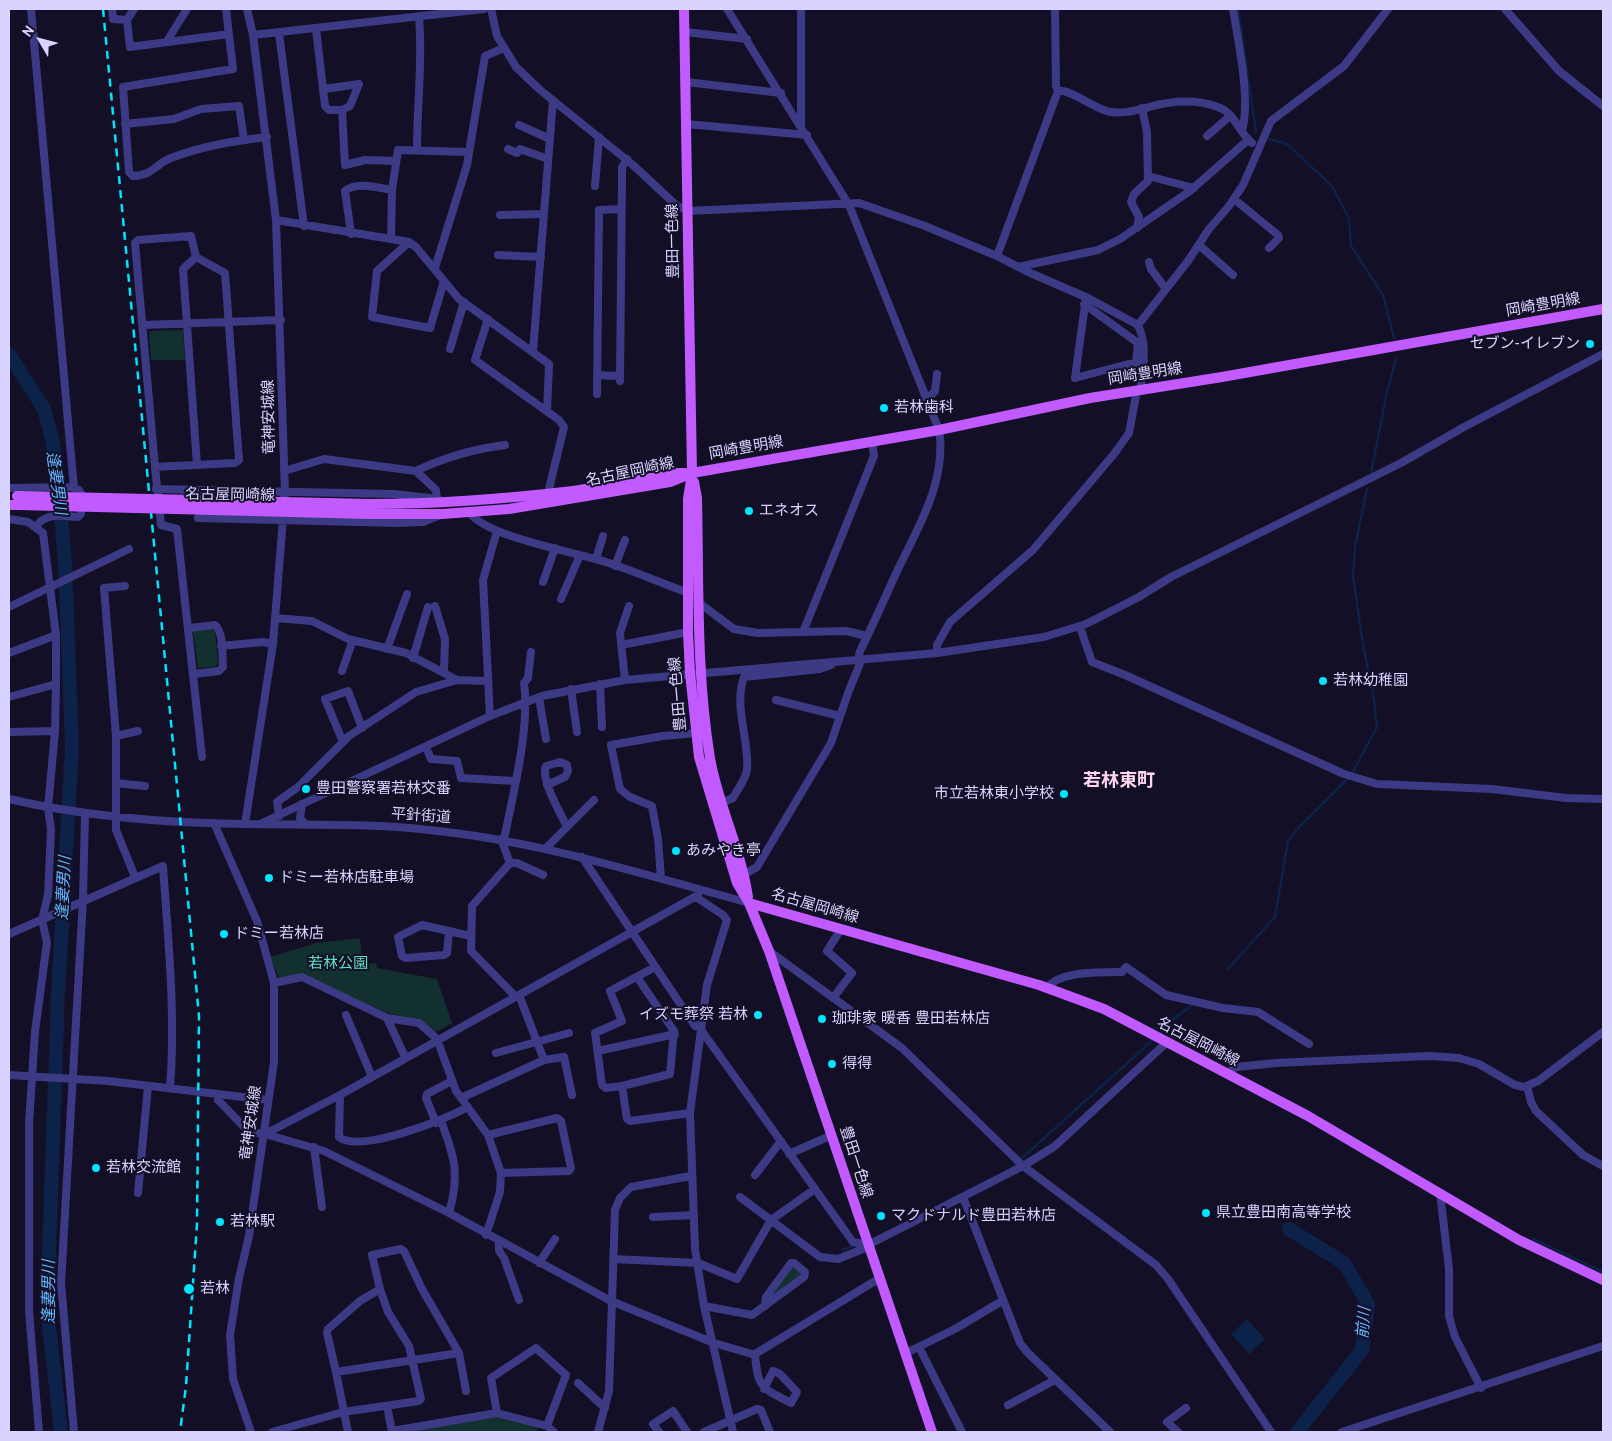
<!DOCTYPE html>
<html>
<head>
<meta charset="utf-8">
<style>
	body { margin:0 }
	#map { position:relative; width:1612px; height:1441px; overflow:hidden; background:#130f26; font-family:"PT Sans",sans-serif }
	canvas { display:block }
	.frame { position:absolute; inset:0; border:10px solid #d9d4ff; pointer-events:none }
	.north { position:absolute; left:15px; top:15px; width:50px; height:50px; -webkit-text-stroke:4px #130f26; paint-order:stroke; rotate:307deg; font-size:14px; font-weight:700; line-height:20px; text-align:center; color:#d9d4ff }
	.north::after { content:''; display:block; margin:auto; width:18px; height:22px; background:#d9d4ff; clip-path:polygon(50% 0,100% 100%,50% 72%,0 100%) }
</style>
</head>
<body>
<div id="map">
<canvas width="1612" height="1441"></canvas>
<div class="frame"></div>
<div class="north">N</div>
</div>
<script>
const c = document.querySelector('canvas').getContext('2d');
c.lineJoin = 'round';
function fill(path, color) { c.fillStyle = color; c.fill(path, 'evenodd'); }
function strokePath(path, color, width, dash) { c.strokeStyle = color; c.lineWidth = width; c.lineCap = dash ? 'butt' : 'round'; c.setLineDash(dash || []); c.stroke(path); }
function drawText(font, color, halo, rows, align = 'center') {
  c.font = font + ' "PT Sans","Noto Sans JP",sans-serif'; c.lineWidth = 4; c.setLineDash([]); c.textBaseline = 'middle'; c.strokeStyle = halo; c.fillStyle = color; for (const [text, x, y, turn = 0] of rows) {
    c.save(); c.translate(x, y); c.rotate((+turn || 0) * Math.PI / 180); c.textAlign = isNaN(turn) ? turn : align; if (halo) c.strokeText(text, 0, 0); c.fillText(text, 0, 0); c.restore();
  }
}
fill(new Path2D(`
	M183,330L185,360H151L149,331Z
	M212,629L215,632L218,663L215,667L198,668L193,632L195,630Z
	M360,938L362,964L376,963L377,968L437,979L452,1023L438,1031H434L420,1020L382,1012L308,976L303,974L279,978L270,957L316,943Z
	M792,1266L801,1271L800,1277L773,1297L772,1295Z
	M492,1413L538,1427L536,1432H419V1429Z`), '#12302f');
fill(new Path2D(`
	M1247,1319L1265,1339L1249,1354L1231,1334Z`), '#0c2248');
strokePath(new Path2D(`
	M1238,9L1256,132
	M1269,139L1287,144L1332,186L1349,218L1351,246L1383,295L1394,338
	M1371,473L1387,392L1396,359
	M1353,772L1377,727L1373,692L1363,645L1353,576L1355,547L1367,489
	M1228,969L1275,917L1288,841L1298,828L1348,778
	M1159,1034L1176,1017L1194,1004
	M1011,1168L1155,1038
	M1533,1239L1603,1272
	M842,1250L855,1245`), '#0c2248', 2.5);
strokePath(new Path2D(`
	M9,354L44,409L53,442L59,489L65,562L72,747L58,994L47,1308L61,1432
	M1289,1229L1344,1263L1368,1304L1362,1350L1297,1432`), '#0c2248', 14);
strokePath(new Path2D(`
	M31,9L74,488
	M112,9L113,19L127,20
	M134,9L127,20L130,47L229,34
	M226,9L233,69L123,87L129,172L133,176C154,175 155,164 171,158C202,146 234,141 267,137
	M491,9L497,36L516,67L539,89L633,165L676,205L688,211L859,203L925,226L997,256L1028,272L1088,298L1138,325C1149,350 1141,364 1141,390
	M727,9L849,205L939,430C947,478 920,525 899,567C886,595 874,623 860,651L858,660
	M1233,9C1238,41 1251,100 1242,130
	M1505,9L1559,71L1603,106
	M316,29L325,106L329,110H342L345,165L365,160L395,161
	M685,32L747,39
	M279,33L304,226
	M253,35L484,9
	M167,41L187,9
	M686,82L781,93
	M324,89L359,84L350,106L342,110
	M1058,91C1069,88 1096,110 1111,112C1124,114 1136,110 1149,107C1171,101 1196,99 1218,107C1235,113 1239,133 1252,143
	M125,124L174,119L201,109L239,106L244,140
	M686,124L807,135
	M519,125L550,139
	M801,125V9
	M1207,136L1230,116
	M417,149C417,104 423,61 419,17
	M508,149L517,153L520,149L548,159
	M1148,176L1194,188
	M595,186L599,137
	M1234,199L1278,235L1279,238L1269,248
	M500,215L544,214
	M276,220L391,239L409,242L416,247L459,299L549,364L547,411
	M1137,228L1139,217L1131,202L1134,194L1148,181L1147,132L1142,108
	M351,234L345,191C357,181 378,188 392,190
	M191,236L196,257L225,273L239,460L235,463L155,467L135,243L138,240Z
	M391,239L392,190L398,150L469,152
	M409,242L377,271L372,317L430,328L444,281
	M1199,245L1233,275
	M498,255L541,257
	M997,256L1058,91L1056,86L1055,9
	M196,257L183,269L197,465
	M1149,262L1151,269L1166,289
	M1018,267L1098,250L1120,239L1190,191L1248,140
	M435,268L467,165L485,56L504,48
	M1086,297L1075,378L1144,360
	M1084,304L1138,343L1136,363
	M488,319L475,360L559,420L564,427L548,493
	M144,325L281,320
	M1138,325L1188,261L1209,229L1229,206L1243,185L1271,121L1344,66L1388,9
	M450,349L464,302
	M533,351L553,100
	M597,375L620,376
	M620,381L622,176V167L627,159
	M597,394L599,210L621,209
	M927,400L935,391L937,374
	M155,467L161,525L177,529L202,757
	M284,471L324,459L416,471L436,490L437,499
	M416,471C445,457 474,449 505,445
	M9,488L71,487L79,490L82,495L81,514L78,517C62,516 45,512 36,527
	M156,489L394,494L438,499
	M470,513C487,537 575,552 606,562C634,571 661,583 689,593
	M198,518L397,523L423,522L438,516
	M9,519L28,522L43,533L56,635V684L55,731L48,808L51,830L48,895L42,920L47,942L35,1032L29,1124V1311L39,1432
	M596,559L603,536
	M615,566L625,540
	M543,582L555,548
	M125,586L104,588L116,736V830L135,877
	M561,599L580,555
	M698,602L734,629L758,633L846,631L867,636
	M435,606L445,639L444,672
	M9,607L129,549
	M275,618L312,621L348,639L406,653L457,680
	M1080,627L1092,662L1125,675L1344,774L1377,784L1492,789L1566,798L1603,799
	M189,628L215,625C224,633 222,655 223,667L219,671L194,674
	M803,632L874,456L872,441
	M621,645L688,632
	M221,646L263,642L273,644
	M387,649L407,594
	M9,653L56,635
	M937,653V645L950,622L1033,550L1114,454L1129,433L1137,390
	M413,658L428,607
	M342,671L353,640
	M625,680L620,633L629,606
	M600,684L602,727
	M571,689L577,732
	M9,697L56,684
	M539,698L546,739
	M776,700L840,716
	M490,716L483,580L497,531
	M9,732L55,731
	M116,736L138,731
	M343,742L325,699L348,691L362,728
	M426,747L431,759L457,761L461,778L515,781
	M116,783L145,786
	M547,785L565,777L568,771L567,765L560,762L546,766C540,779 561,814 567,827
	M9,799C86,817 166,823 245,824C306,825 368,823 429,830C539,841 643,874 749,903
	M721,803L733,798C737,790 746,779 747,770C750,742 733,706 744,677L820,669L831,665
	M302,804L300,818L306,825
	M279,816L277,802L298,787L349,736L416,692L457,680L487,681
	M214,823L257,921L274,983V1062L249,1236L239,1278L230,1335L233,1379L251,1432
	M245,824L273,644L285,493L276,220L253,35L247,9
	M260,824L490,716L542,696L625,680L937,653L1044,637L1086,624L1139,597L1171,577L1401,463L1464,427L1603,354
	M501,839L510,863L472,906L471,951L516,997
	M504,840C513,793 530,730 524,683L528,678L531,652
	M546,848L594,800
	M582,857L695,1026L699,1027L853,1242L868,1245L1023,1166L1055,1146L1166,1043
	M510,863H517L543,875
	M745,874L757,867L831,743L848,693L861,661
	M661,878L658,839L652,806L630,797L620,789L611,745L663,736L696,733
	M696,897L723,915L727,920L707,985L690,1113L695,1249L704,1306L733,1432
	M449,932L447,953L444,955L405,958L402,956L398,937L422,925L471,936
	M9,934L163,866C168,939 176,1014 170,1088
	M769,951L902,1048L1023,1166L1156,1265L1168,1279L1271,1432
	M655,967L610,991L622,1021L595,1033L602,1085L606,1088L622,1086L627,1119L630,1121L690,1113
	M274,983L302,977L387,1018L419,1023L437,1039L456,1091L488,1135L501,1173L500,1192L486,1235
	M1048,987C1060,971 1103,972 1122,972L1126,967L1166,995L1223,1008L1258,1012L1309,1044
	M833,998L852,973L827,951L841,929
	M346,1015L372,1077
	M387,1018L405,1057
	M598,1051L675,1034
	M496,1053L569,1033
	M544,1060L564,1057L572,1095
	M1227,1073L1236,1067L1276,1063L1430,1056L1459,1058L1479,1064L1515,1085L1524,1087L1538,1081L1603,1032
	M9,1075L108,1081L268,1100
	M622,1086L670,1074L674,1031L637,977
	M1527,1086L1531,1102L1536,1111L1583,1155L1603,1166
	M340,1095L339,1137C361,1154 445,1119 468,1107
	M461,1098L544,1060L519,995
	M218,1100L249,1132L265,1134L324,1151L449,1213L611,1301L714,1343L752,1354H755L880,1278
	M441,1121C455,1158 460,1175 449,1213
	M436,1123L426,1098L427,1094L452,1081
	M265,1134L340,1095L698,895
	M488,1135L557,1118L561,1121L571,1168L569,1171L501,1173
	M314,1147L322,1207
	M789,1154L832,1135
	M755,1175L781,1141
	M138,1193L148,1086
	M1440,1193L1449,1269V1316L1455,1337L1481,1388
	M740,1197L820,1257L838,1259L868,1247
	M963,1197L1020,1343L1027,1352L1110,1432
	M653,1217L694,1215
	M499,1242V1251L504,1258L519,1300
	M401,1249L404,1251L422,1289L459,1353L336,1372L327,1333L328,1329L360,1301L380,1289L372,1255Z
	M613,1259L698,1263L737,1279L771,1220L815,1189
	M539,1263L555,1239
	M704,1306L752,1315L804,1277L805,1272L794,1263H791L766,1297L765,1306
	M919,1347L962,1432
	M459,1353L466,1391
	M906,1353L955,1329L1002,1301
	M755,1354C758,1389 761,1387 791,1403L797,1392L780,1374L773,1371L764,1389
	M336,1372L348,1432
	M578,1383L605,1408
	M1008,1405L1055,1380
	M387,1406L392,1432
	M497,1413L547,1426
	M392,1431L497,1413L491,1378L536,1348L566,1375L547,1426L554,1432
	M74,1432L61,1283L83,900L85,813
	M272,1432L343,1412L419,1401L421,1399L409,1346L388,1312L380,1289
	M598,1432L609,1391L615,1210L620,1198L631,1187L691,1176
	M659,1432L653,1424L673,1411L687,1432
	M704,1432L757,1409L761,1410L770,1432
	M1178,1432L1167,1422L1186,1408
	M1342,1432L1603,1346`), '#3d3a85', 8);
strokePath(new Path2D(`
	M684,9L692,473L688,499V632L690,673L699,757L737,883L749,903L769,951L932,1432
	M694,482L697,498C699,585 696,672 710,758C718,805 741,849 748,897
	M371,504C440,504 504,499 573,491C610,486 647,472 685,473
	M9,505H19
	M369,514H442L509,509L670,482L692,473L939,430L1090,398L1222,377L1603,309
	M749,903L1039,985L1104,1009L1308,1116L1519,1240L1603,1280`), '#c25bff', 10);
strokePath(new Path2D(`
	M103,9L199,1016L197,1224L186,1386L180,1432`), '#00e5ff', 2.5, [8, 6]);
strokePath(new Path2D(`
	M17,496L371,504
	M19,505L369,514`), '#c25bff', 10);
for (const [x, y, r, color] of [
	[1590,344,5,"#00e5ff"],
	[884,408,5,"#00e5ff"],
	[749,511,5,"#00e5ff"],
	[1323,681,5,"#00e5ff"],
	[306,789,5,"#00e5ff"],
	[1064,794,5,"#00e5ff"],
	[676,851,5,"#00e5ff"],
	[269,878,5,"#00e5ff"],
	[224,934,5,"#00e5ff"],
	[758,1015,5,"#00e5ff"],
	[822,1019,5,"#00e5ff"],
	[832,1064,5,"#00e5ff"],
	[96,1168,5,"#00e5ff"],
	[1206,1213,5,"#00e5ff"],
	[881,1216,5,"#00e5ff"],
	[220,1222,5,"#00e5ff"],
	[189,1289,6,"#00e5ff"]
]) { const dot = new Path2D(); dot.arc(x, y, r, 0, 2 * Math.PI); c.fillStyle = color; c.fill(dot); strokePath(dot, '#130f26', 2); }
drawText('15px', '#d9d4ff', '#130f26', [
	["豊田一色線",673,241,-91],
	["岡崎豊明線",1543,305,-10],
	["岡崎豊明線",1145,374,-9],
	["竜神安城線",269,417,-91],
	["岡崎豊明線",746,448,-10],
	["名古屋岡崎線",630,472,-12],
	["名古屋岡崎線",230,495,1],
	["豊田一色線",678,694,-95],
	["平針街道",421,816,4],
	["名古屋岡崎線",815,906,16],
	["名古屋岡崎線",1198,1042,27],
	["竜神安城線",251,1123,-82],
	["豊田一色線",856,1162,72]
]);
drawText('15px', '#d9d4ff', '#130f26', [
	["セブン-イレブン",1580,344,"right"],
	["若林歯科",894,408],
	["エネオス",759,511],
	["若林幼稚園",1333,681],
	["豊田警察署若林交番",316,789],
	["市立若林東小学校",1054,794,"right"],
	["あみやき亭",686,851],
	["ドミー若林店駐車場",279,878],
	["ドミー若林店",234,934],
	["イズモ葬祭 若林",748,1015,"right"],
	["珈琲家 暖香 豊田若林店",832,1019],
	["得得",842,1064],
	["若林交流館",106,1168],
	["県立豊田南高等学校",1216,1213],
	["マクドナルド豊田若林店",891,1216],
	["若林駅",230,1222],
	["若林",200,1289]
], 'left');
drawText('15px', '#5fe0c0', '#130f26', [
	["若林公園",338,964]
]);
drawText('italic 16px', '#62b6ff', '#130f26', [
	["逢妻男川",56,483,82],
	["逢妻男川",64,888,-87],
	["逢妻男川",49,1292,-90],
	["前川",1364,1323,-85]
]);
drawText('bold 18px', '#ffd6f0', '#130f26', [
	["若林東町",1119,781]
]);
</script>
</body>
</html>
